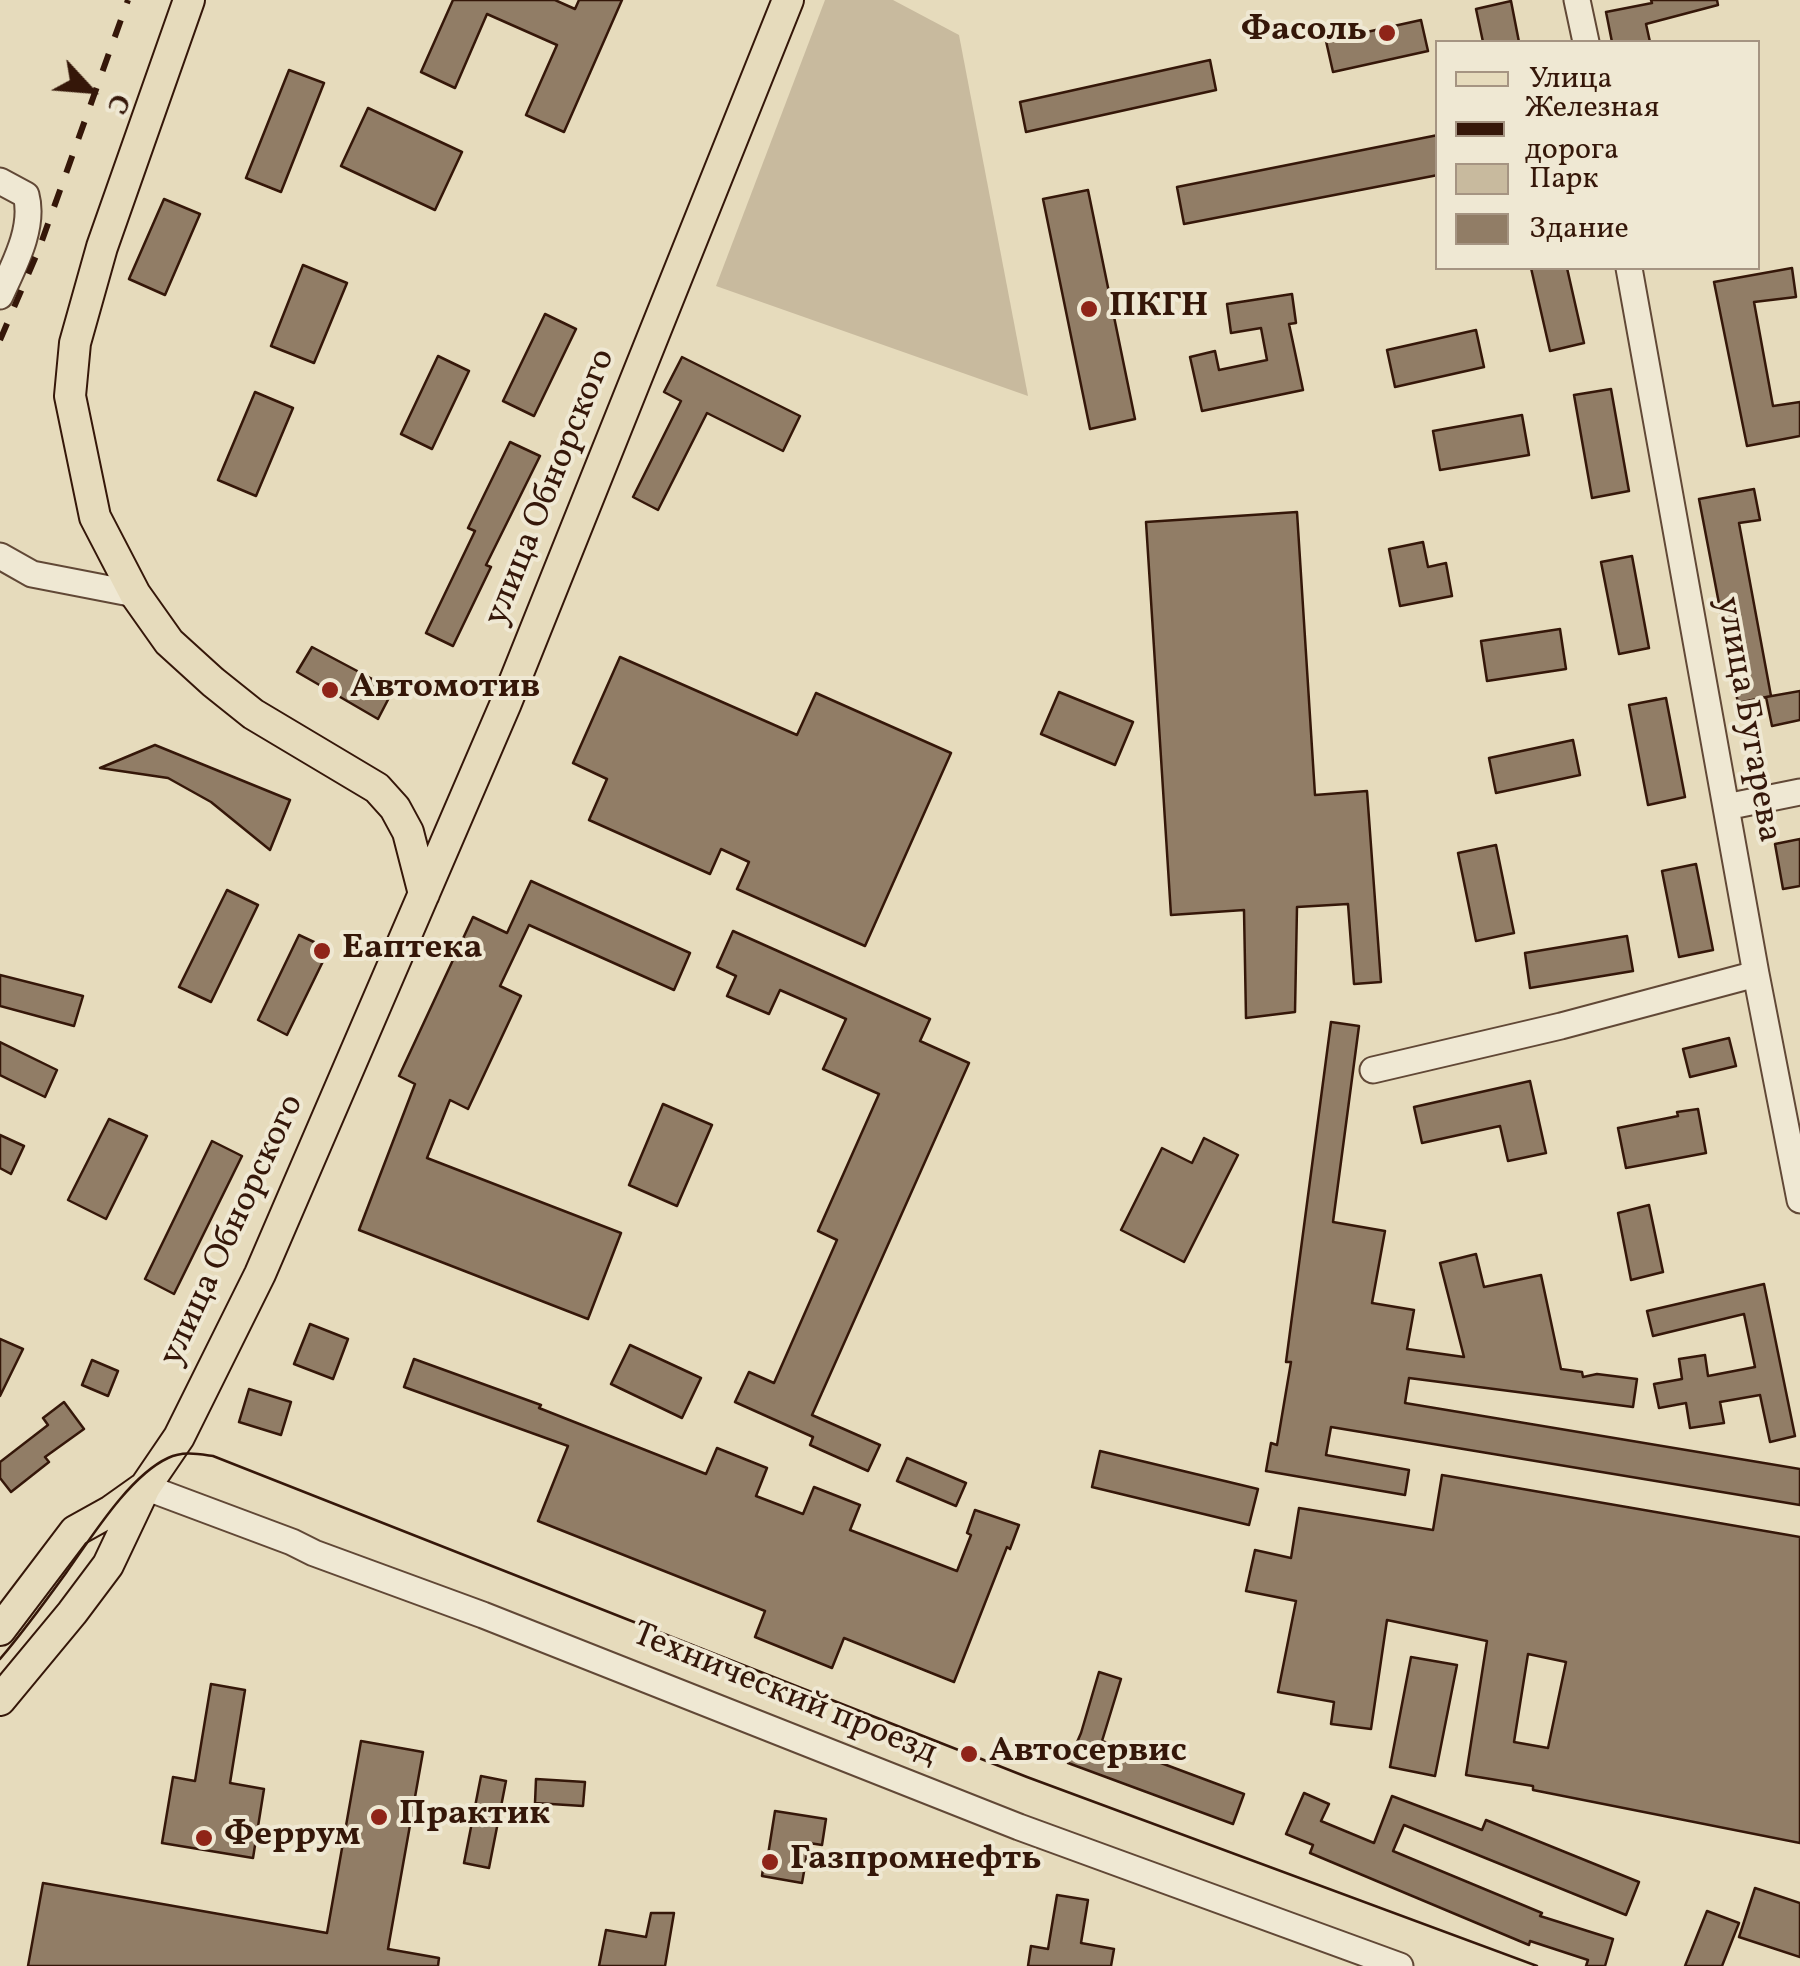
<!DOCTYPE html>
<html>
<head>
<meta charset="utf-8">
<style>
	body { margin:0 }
	#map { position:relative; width:1800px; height:1966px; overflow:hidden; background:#e6dbbc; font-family:Vollkorn,serif }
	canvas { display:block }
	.legend { position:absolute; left:1435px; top:40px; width:325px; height:230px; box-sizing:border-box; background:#efe8d3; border:2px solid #a59482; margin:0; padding:12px 18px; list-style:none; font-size:30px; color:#351709 }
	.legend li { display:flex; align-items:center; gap:20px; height:50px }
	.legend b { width:50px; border:2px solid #a59482 }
	.north { position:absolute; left:40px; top:40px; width:100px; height:100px; -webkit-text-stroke:8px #efe8d3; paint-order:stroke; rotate:116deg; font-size:28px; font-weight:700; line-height:40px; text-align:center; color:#351709 }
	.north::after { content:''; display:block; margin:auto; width:35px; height:45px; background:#351709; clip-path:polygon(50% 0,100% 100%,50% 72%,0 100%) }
</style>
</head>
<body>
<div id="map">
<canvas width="1800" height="1966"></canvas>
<ul class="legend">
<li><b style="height:12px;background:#e6dbbc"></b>Улица</li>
<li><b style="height:12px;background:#351709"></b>Железная дорога</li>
<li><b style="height:28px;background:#c8ba9e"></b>Парк</li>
<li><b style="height:28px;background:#917d66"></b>Здание</li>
</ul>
<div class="north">С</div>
</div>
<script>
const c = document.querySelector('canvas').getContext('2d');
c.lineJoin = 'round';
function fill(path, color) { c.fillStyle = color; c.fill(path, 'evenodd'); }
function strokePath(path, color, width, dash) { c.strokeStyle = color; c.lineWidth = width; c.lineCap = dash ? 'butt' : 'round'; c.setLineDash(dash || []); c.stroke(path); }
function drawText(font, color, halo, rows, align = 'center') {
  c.font = font + ' Vollkorn,serif'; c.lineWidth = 8; c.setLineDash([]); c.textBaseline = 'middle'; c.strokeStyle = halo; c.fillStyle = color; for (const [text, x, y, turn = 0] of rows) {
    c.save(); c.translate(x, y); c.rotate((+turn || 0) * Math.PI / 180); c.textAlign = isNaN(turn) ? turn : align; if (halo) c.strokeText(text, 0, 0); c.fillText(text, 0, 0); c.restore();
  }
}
fill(new Path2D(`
	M825,0H893L959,35L1028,396L716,286Z`), '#c8ba9e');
const building = new Path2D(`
	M453,0H555L575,9L579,0H622L564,132L526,115L557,45L487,14L455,88L421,72Z
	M1651,0H1717L1718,5L1646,24L1650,42H1612L1606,12L1652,3Z
	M1511,1L1519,42H1483L1476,9Z
	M1421,20L1428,51L1333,72L1326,41Z
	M1210,60L1216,90L1026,132L1020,102Z
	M289,70L324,83L281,192L246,178Z
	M368,108L462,152L435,210L341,166Z
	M1438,135V175L1184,224L1177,187Z
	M1088,190L1135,419L1090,429L1043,199Z
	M164,199L200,214L165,295L129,279Z
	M303,265L347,283L314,363L271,346Z
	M1531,268H1567L1584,343L1550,351Z
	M1792,268L1796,297L1754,302L1773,406L1800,402V436L1747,446L1714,282Z
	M1292,294L1296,323L1289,324L1303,390L1202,411L1190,357L1215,351L1219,370L1267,360L1261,328L1231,333L1227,304Z
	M545,314L576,329L534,416L503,401Z
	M1476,330L1484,367L1395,387L1387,350Z
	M438,356L469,371L432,449L401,434Z
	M682,357L800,416L783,451L707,413L658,510L633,497L681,401L664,392Z
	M1611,389L1629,491L1592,498L1574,395Z
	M255,392L293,408L256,496L218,480Z
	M1522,415L1529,455L1440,470L1433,431Z
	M510,442L540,456L486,565L491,567L453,646L426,633L475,531L468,528Z
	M1754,489L1760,520L1739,523L1771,696L1738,703L1699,499Z
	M1297,512L1315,795L1367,791L1381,982L1354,984L1348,904L1297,907L1295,1012L1246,1018L1244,910L1171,915L1146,522Z
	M1423,542L1428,567L1446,563L1452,596L1400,606L1389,549Z
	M1632,556L1649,648L1619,654L1601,562Z
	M1560,629L1566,669L1487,681L1481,641Z
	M312,647L393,690L378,719L297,672Z
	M620,657L797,735L816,693L951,753L865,946L737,889L749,862L721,849L710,874L589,820L607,779L573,763Z
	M1800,691V720L1772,726L1766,697Z
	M1059,692L1133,722L1115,765L1041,734Z
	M1666,698L1685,797L1648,805L1629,705Z
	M1573,740L1580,775L1496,793L1489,758Z
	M155,745L290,800L270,850L211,802L168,778L100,768Z
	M1800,839V886L1783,889L1775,844Z
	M1496,845L1514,933L1476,941L1458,853Z
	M1696,864L1713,950L1679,957L1662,871Z
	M531,881L690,953L674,990L529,925L500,986L521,996L468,1109L450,1100L427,1158L621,1233L588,1319L359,1230L415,1084L399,1076L473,917L507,933Z
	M227,890L258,905L211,1002L179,987Z
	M733,931L930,1019L920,1041L969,1063L812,1415L880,1445L868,1471L810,1445L813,1437L735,1402L749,1372L774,1383L837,1240L818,1231L879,1094L823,1069L846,1019L780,990L769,1014L727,996L736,976L717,967Z
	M299,935L329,949L287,1035L258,1020Z
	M1627,936L1633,971L1530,988L1525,953Z
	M0,975L83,996L74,1026L0,1006Z
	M1331,1022L1359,1026L1333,1222L1385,1231L1372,1303L1414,1310L1407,1349L1464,1357L1440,1263L1476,1254L1484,1287L1541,1275L1561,1369L1582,1372L1583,1377L1597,1374L1637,1379L1633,1407L1409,1378L1405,1403L1800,1469V1505L1331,1427L1326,1455L1409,1470L1405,1495L1266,1471L1271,1443L1277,1445L1291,1362H1286Z
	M1729,1038L1736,1066L1690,1077L1683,1049Z
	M0,1042L57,1070L45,1097L0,1075Z
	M1530,1081L1546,1153L1508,1161L1500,1126L1422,1143L1414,1107Z
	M663,1104L712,1125L677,1206L629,1185Z
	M1698,1109L1706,1153L1626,1168L1618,1128L1678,1116L1677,1112Z
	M109,1119L147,1136L106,1219L68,1200Z
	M0,1135L24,1146L11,1174L0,1168Z
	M1204,1138L1238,1155L1184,1262L1121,1230L1162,1148L1192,1163Z
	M212,1141L242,1156L174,1294L145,1279Z
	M1649,1205L1663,1272L1631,1280L1618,1213Z
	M1764,1284L1795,1436L1770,1442L1760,1395L1720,1402L1724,1423L1690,1428L1686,1403L1659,1408L1654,1384L1682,1379L1679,1359L1705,1355L1708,1376L1755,1367L1744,1314L1653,1336L1647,1311Z
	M310,1324L348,1339L333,1379L294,1364Z
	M0,1339L23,1349L0,1396Z
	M630,1345L701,1378L682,1418L611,1384Z
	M414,1359L541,1405L539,1408L706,1474L717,1448L767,1468L756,1496L803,1514L814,1487L860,1505L850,1530L957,1571L971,1535L967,1533L975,1510L1019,1525L1010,1549L1007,1547L954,1682L844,1638L832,1668L755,1637L765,1611L538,1521L568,1446L404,1387Z
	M92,1360L118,1371L108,1396L82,1385Z
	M249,1389L291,1402L281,1435L239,1422Z
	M64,1402L84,1429L45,1457L49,1462L11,1492L0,1478V1462L48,1425L43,1418Z
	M1100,1451L1258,1489L1249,1525L1092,1487Z
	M907,1458L966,1483L956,1506L897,1481Z
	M1442,1475L1800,1537V1843L1533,1790V1786L1466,1775L1487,1641L1387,1620L1371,1729L1331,1724L1334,1702L1278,1692L1296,1601L1246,1591L1255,1550L1291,1558L1299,1508L1433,1530ZM1528,1654L1566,1662L1548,1748L1514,1742Z
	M1411,1657L1457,1665L1435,1776L1390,1767Z
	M1099,1672L1121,1679L1102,1741L1244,1794L1233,1824L1068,1763L1081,1733Z
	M211,1684L245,1690L230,1783L264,1789L253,1858L162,1843L173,1777L195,1781Z
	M361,1741L423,1752L388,1949L439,1958L438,1966H28L43,1883L327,1933Z
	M481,1776L506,1781L489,1868L464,1863Z
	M536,1779L585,1782L583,1806L535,1803Z
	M1304,1793L1329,1804L1321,1821L1374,1843L1392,1796L1482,1830L1486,1820L1639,1882L1626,1915L1404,1825L1393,1851L1542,1913L1540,1916L1613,1939L1605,1966H1586L1588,1960L1530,1941L1529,1945L1310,1853L1313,1845L1286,1834Z
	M775,1811L826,1819L822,1845L809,1843L802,1883L762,1876L765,1854L768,1855Z
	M1755,1888L1800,1903V1957L1739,1937Z
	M1057,1895L1088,1900L1081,1943L1114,1949L1111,1966H1028L1031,1946L1048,1949Z
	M1707,1911L1739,1923L1722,1966H1685Z
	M651,1913H674L665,1966H599L606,1930L646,1937Z`);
fill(building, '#917d66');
strokePath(building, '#351709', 2.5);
const minor = new Path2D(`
	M1577,0L1586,42
	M0,181L26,195C35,228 13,267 0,296
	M0,556L32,574L135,594
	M1726,807L1800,792
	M1756,974L1800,1200
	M1373,1070L1561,1026L1756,974L1629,268
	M145,1487L292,1542L314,1553L483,1615L1019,1827L1400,1966`);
const major = new Path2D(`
	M189,0L102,247L75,343L70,396L95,517L135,594L169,642L213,682L253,714L377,788L395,808L408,832L424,894
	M0,1630L75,1531L111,1511L142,1489
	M0,1700L72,1613L108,1565L145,1487L179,1437L260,1274L506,703L788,0`);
strokePath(minor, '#614836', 29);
strokePath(major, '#351709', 34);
strokePath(minor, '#efe8d3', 25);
strokePath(major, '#e6dbbc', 30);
strokePath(new Path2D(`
	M0,1659C24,1631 45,1602 66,1573C91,1538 129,1476 168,1458C183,1451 198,1454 213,1456L1027,1777L1537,1966`), '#351709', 2.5);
strokePath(new Path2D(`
	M0,340L39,249L128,0`), '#351709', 6, [18, 18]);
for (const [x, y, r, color] of [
	[1387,33,10,"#8f2418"],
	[1089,309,10,"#8f2418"],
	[330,690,10,"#8f2418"],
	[322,951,10,"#8f2418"],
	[969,1754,10,"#8f2418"],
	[379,1817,10,"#8f2418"],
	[204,1838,10,"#8f2418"],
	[770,1862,10,"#8f2418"]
]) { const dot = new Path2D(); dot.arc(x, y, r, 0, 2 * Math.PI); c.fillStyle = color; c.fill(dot); strokePath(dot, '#efe8d3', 4); }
drawText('bold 35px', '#351709', '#efe8d3', [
	["Фасоль",1367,33,"right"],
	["ПКГН",1109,309],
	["Автомотив",350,690],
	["Еаптека",342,951],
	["Автосервис",989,1754],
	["Практик",399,1817],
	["Феррум",224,1838],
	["Газпромнефть",790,1862]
], 'left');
drawText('35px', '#351709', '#efe8d3', [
	["улица Обнорского",552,488,-68],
	["улица Бугарева",1746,720,80],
	["улица Обнорского",234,1231,-65],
	["Технический проезд",784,1696,22]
]);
</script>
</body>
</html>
